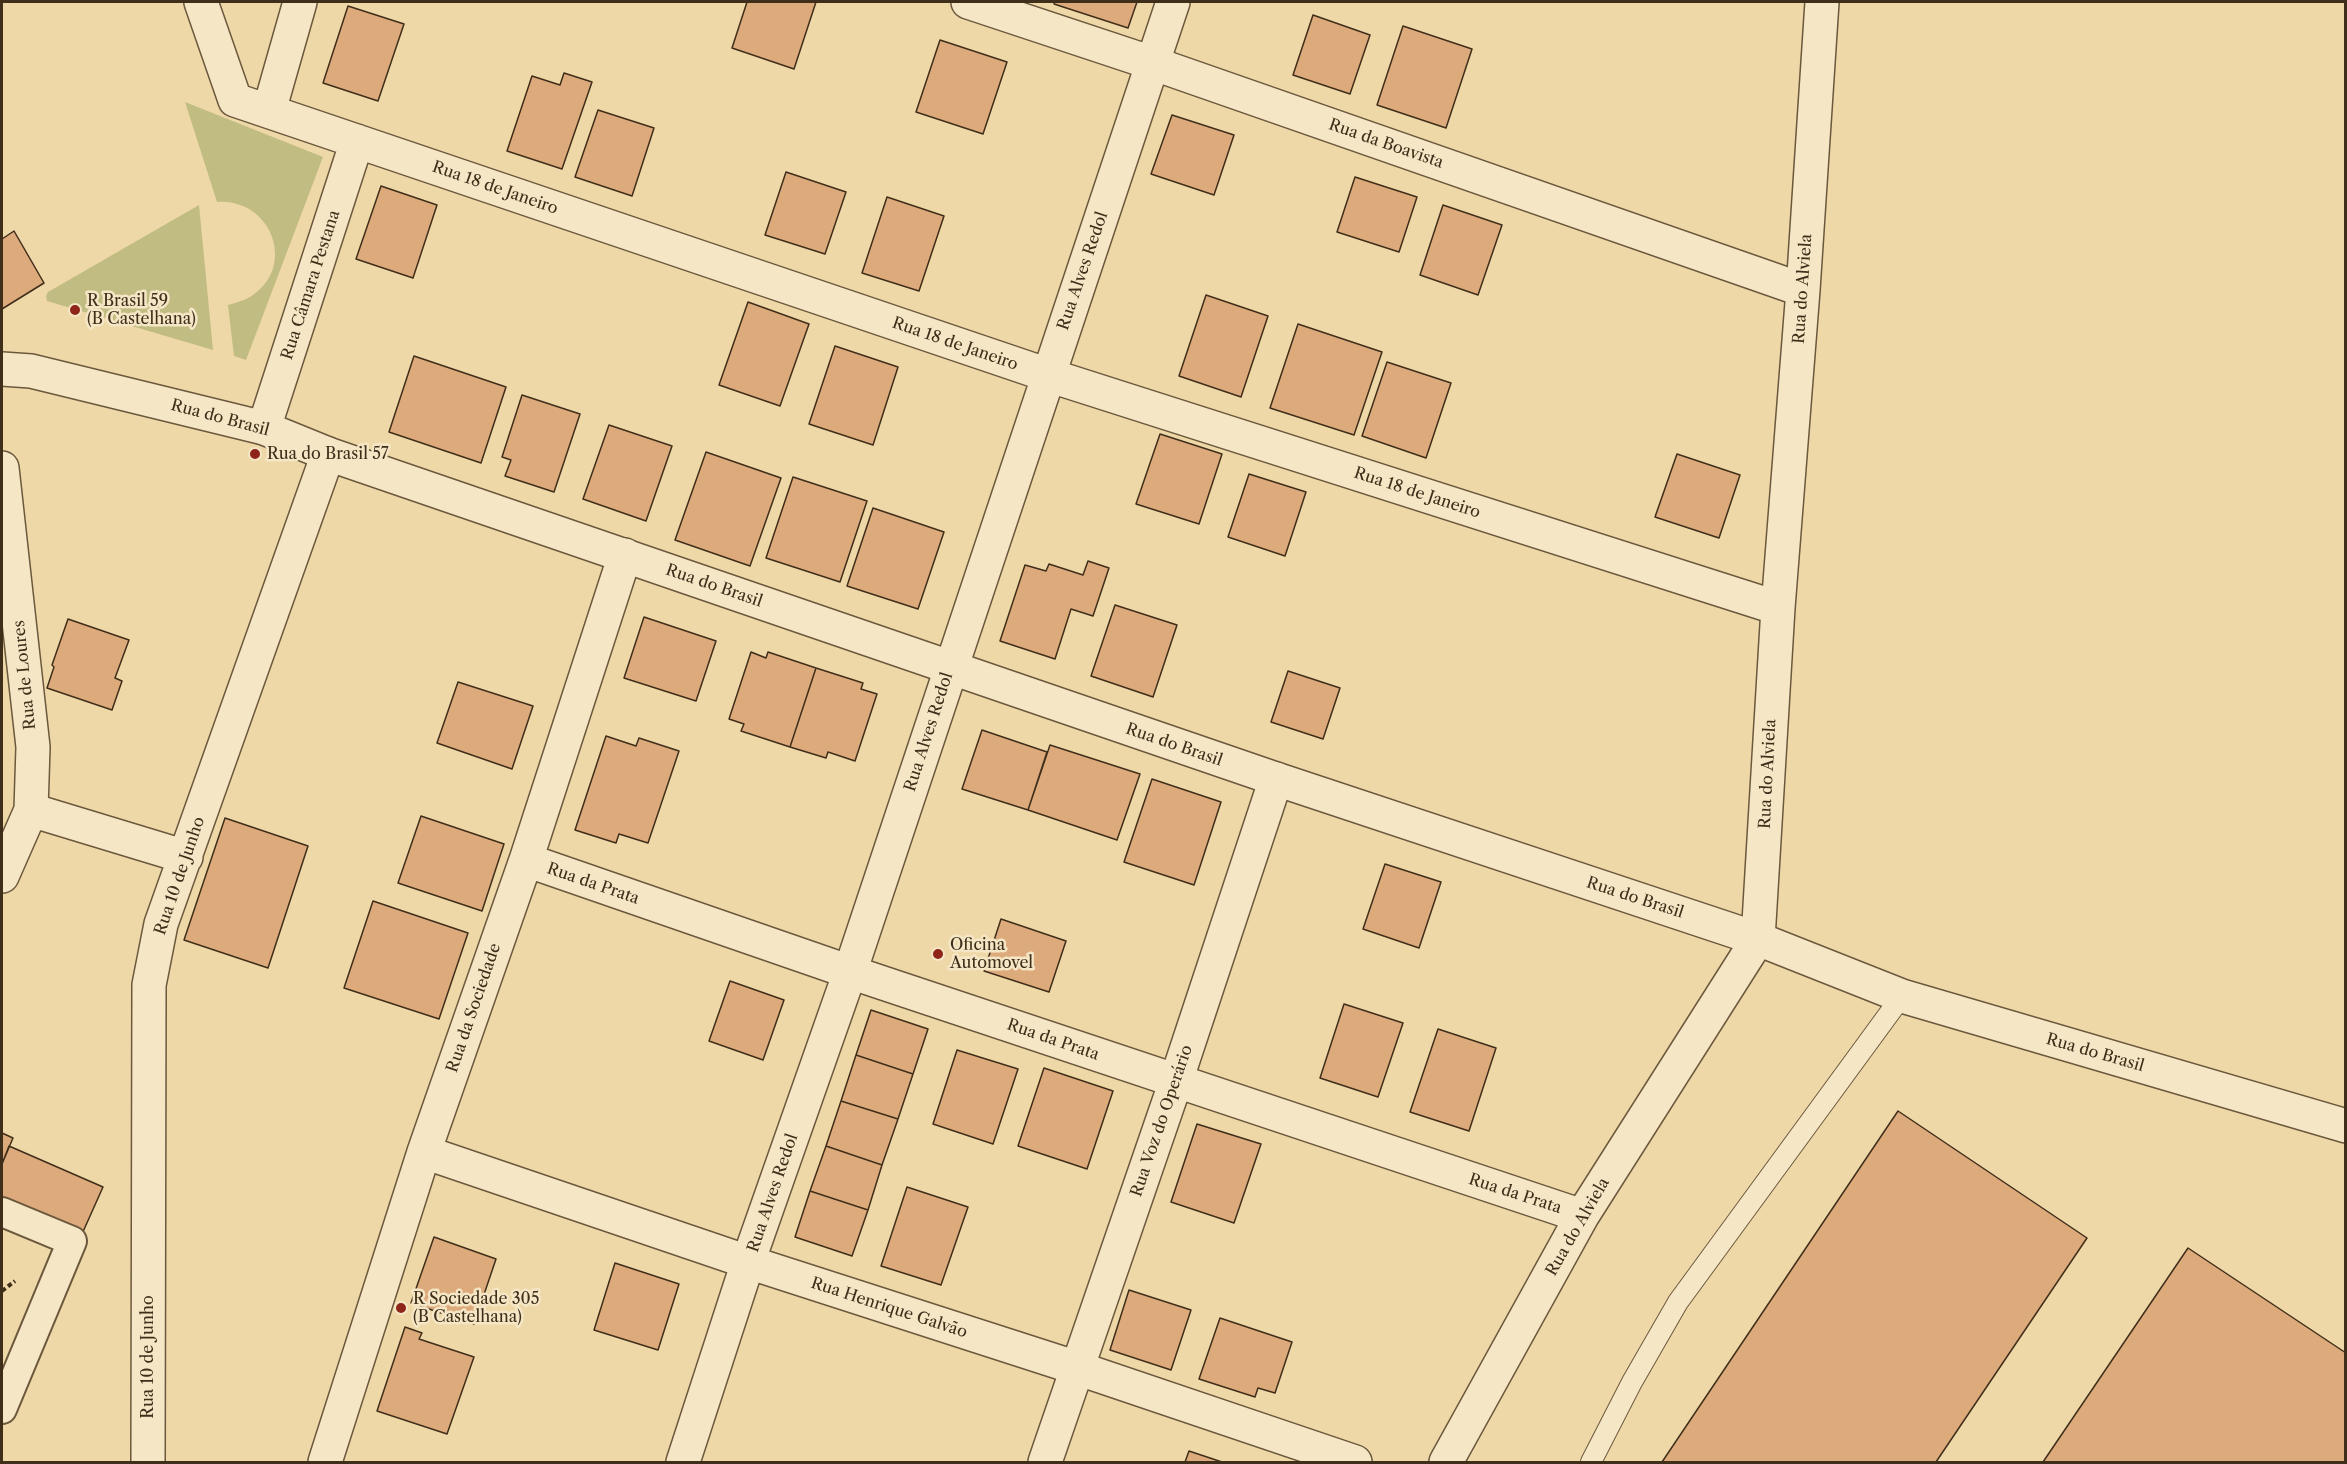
<!DOCTYPE html>
<html>
<head>
<meta charset="utf-8">
<style>
	body { margin:0 }
	#map { position:relative; width:2347px; height:1464px; overflow:hidden; background:#efd8a7; font-family:"Libre Caslon Text",serif }
	canvas { display:block }
	.frame { position:absolute; inset:0; border:3px solid #3f2e1a; pointer-events:none }
</style>
</head>
<body>
<div id="map">
<canvas width="2347" height="1464"></canvas>
<div class="frame"></div>
</div>
<script>
const c = document.querySelector('canvas').getContext('2d');
c.lineJoin = 'round';
function fill(path, color) { c.fillStyle = color; c.fill(path, 'evenodd'); }
function strokePath(path, color, width, dash) { c.strokeStyle = color; c.lineWidth = width; c.lineCap = dash ? 'butt' : 'round'; c.setLineDash(dash || []); c.stroke(path); }
function drawText(font, color, halo, rows, align = 'center') {
  c.font = font + ' "Libre Caslon Text",serif'; c.lineWidth = 5; c.setLineDash([]); c.textBaseline = 'middle'; c.strokeStyle = halo; c.fillStyle = color; for (const [text, x, y, turn = 0] of rows) {
    c.save(); c.translate(x, y); c.rotate((+turn || 0) * Math.PI / 180); c.textAlign = isNaN(turn) ? turn : align; if (halo) c.strokeText(text, 0, 0); c.fillText(text, 0, 0); c.restore();
  }
}
fill(new Path2D(`
	M185,102L323,157L246,360L234,356L228,305C235,303 243,301 250,297C298,268 272,198 217,202Z
	M199,205L213,350L47,301L46,296L48,292Z`), '#c1bc82');
const building = new Path2D(`
	M747,2H816L794,69L732,48Z
	M1055,2H1137L1128,28L1054,4Z
	M348,6L404,24L378,101L323,83Z
	M1313,15L1370,35L1350,94L1293,75Z
	M1403,26L1472,49L1446,128L1377,105Z
	M940,40L1007,62L983,134L916,112Z
	M564,73L592,82L562,169L507,151L532,76L560,85Z
	M598,110L654,128L632,196L575,177Z
	M1172,115L1234,135L1214,195L1151,174Z
	M786,172L846,192L825,254L765,235Z
	M1355,177L1417,197L1399,252L1337,232Z
	M381,186L437,205L413,278L356,259Z
	M887,197L944,216L919,291L862,273Z
	M1443,205L1502,225L1478,295L1420,275Z
	M14,231L44,283L2,309V239Z
	M1206,295L1268,316L1241,397L1179,376Z
	M748,302L809,324L780,406L719,385Z
	M1298,324L1382,352L1354,435L1270,408Z
	M835,346L898,367L873,445L809,424Z
	M414,356L506,387L481,463L389,432Z
	M1387,362L1451,383L1426,458L1362,436Z
	M522,395L580,414L554,492L505,476L511,460L502,457Z
	M609,425L672,446L646,521L583,499Z
	M1160,434L1222,454L1199,524L1136,504Z
	M706,452L781,478L750,566L675,540Z
	M1677,454L1740,475L1719,538L1655,517Z
	M1249,474L1306,492L1285,556L1228,537Z
	M793,477L867,501L840,582L766,558Z
	M873,508L944,532L918,609L847,586Z
	M1088,561L1109,568L1093,616L1071,609L1055,659L1000,641L1025,565L1046,571L1049,564L1083,575Z
	M1115,605L1177,625L1153,697L1091,676Z
	M644,617L716,641L696,701L624,678Z
	M68,619L129,640L115,678L122,681L112,710L47,688L54,667L52,665Z
	M751,652L766,658L768,652L816,668L790,747L741,731L744,724L729,719Z
	M816,668L863,683L861,689L877,694L855,761L828,752L826,758L790,747Z
	M1288,671L1340,688L1323,739L1271,722Z
	M458,682L533,706L512,769L437,743Z
	M982,730L1047,752L1028,810L962,789Z
	M606,736L636,746L639,738L679,751L648,843L619,834L616,843L575,830Z
	M1050,745L1140,774L1117,840L1028,810Z
	M1152,779L1221,802L1194,885L1124,862Z
	M421,816L504,844L482,911L398,883Z
	M225,818L308,846L268,968L184,940Z
	M1385,864L1441,882L1419,948L1363,929Z
	M373,901L468,933L439,1019L344,988Z
	M1001,919L1066,941L1049,992L984,971Z
	M730,981L784,1000L763,1060L709,1041Z
	M1344,1004L1403,1023L1378,1097L1320,1078Z
	M871,1010L928,1029L913,1074L856,1055Z
	M1438,1029L1496,1048L1469,1131L1410,1112Z
	M957,1050L1018,1069L993,1144L933,1124Z
	M856,1055L913,1074L898,1119L841,1101Z
	M1044,1068L1113,1091L1087,1169L1018,1146Z
	M841,1101L898,1119L882,1165L826,1146Z
	M1898,1111L2087,1238L1936,1462H1662Z
	M1197,1124L1261,1144L1234,1223L1171,1202Z
	M2,1133L13,1138L2,1164Z
	M9,1146L103,1187L82,1234L2,1200V1164Z
	M826,1146L882,1165L868,1210L810,1191Z
	M907,1187L968,1207L941,1285L881,1266Z
	M810,1191L868,1210L852,1256L795,1237Z
	M434,1237L496,1259L474,1324L411,1303Z
	M2188,1248L2346,1353V1462H2043Z
	M615,1263L679,1284L658,1350L594,1330Z
	M1129,1290L1191,1310L1171,1370L1110,1350Z
	M1220,1318L1292,1342L1275,1393L1258,1388L1255,1397L1199,1379Z
	M405,1327L422,1333L419,1339L474,1357L447,1434L377,1411Z
	M1189,1451L1222,1462H1185Z`);
fill(building, '#ddaa7c');
strokePath(building, '#3f2e1a', 1.5);
const service = new Path2D(`
	M1591,1462L1632,1382L1678,1302L1902,996`);
const pedestrian = new Path2D(`
	M2,1212L72,1241L2,1409`);
const minor = new Path2D(`
	M201,2L235,100L1048,375L1778,608
	M968,2L1152,63L1803,290
	M269,111L300,2
	M264,428L357,141
	M2,468L33,747L31,810L2,876
	M31,810L186,857
	M526,860L850,972L1582,1216
	M424,1152L748,1262L1077,1368L1355,1462
	M148,1462L149,985L161,924L328,454
	M325,1462L424,1152L526,860L625,555
	M683,1462L748,1262L850,972L1173,2
	M1045,1462L1176,1081L1276,779
	M1446,1462L1582,1216L1758,939L1778,608L1803,290L1822,2`);
const tertiary = new Path2D(`
	M2,369L31,371L264,428L328,454L1276,779L1758,939L1902,996L2346,1126`);
strokePath(service, '#6b583d', 22);
strokePath(pedestrian, '#6b583d', 32);
strokePath(minor, '#6b583d', 36);
strokePath(tertiary, '#6b583d', 36);
strokePath(new Path2D(`
	M2,1291L15,1281`), '#3f2e1a', 4, [4.5, 3]);
strokePath(service, '#f5e6c6', 20);
strokePath(pedestrian, '#f5e6c6', 28);
strokePath(minor, '#f5e6c6', 33);
strokePath(tertiary, '#f5e6c6', 33);
for (const [x, y, r, color] of [
	[75,310,6,"#8f2418"],
	[255,454,6,"#8f2418"],
	[938,954,6,"#8f2418"],
	[401,1308,6,"#8f2418"]
]) { const dot = new Path2D(); dot.arc(x, y, r, 0, 2 * Math.PI); c.fillStyle = color; c.fill(dot); strokePath(dot, '#f5e6c6', 2); }
drawText('16px', '#3f2e1a', '#f5e6c6', [
	["Rua da Boavista",1386,144,19],
	["Rua 18 de Janeiro",495,188,19],
	["Rua Alves Redol",1083,271,-71],
	["Rua Câmara Pestana",311,285,-72],
	["Rua do Alviela",1803,289,-86],
	["Rua 18 de Janeiro",955,344,19],
	["Rua do Brasil",220,418,15],
	["Rua 18 de Janeiro",1417,493,18],
	["Rua do Brasil",714,586,19],
	["Rua de Loures",25,675,-96],
	["Rua Alves Redol",929,732,-72],
	["Rua do Brasil",1174,745,19],
	["Rua do Alviela",1768,774,-87],
	["Rua 10 de Junho",180,876,-71],
	["Rua da Prata",593,884,19],
	["Rua do Brasil",1635,898,18],
	["Rua da Sociedade",474,1008,-71],
	["Rua da Prata",1053,1040,19],
	["Rua do Brasil",2095,1053,16],
	["Rua Voz do Operário",1162,1121,-71],
	["Rua Alves Redol",773,1193,-71],
	["Rua da Prata",1515,1194,18],
	["Rua do Alviela",1578,1227,-60],
	["Rua Henrique Galvão",889,1308,18],
	["Rua 10 de Junho",148,1357,-90]
]);
drawText('16px', '#3f2e1a', '#f5e6c6', [
	["R Brasil 59",87,301],
	["(B Castelhana)",87,319],
	["Rua do Brasil 57",267,454],
	["Oficina",950,945],
	["Automovel",950,963],
	["R Sociedade 305",413,1299],
	["(B Castelhana)",413,1317]
], 'left');
</script>
</body>
</html>
